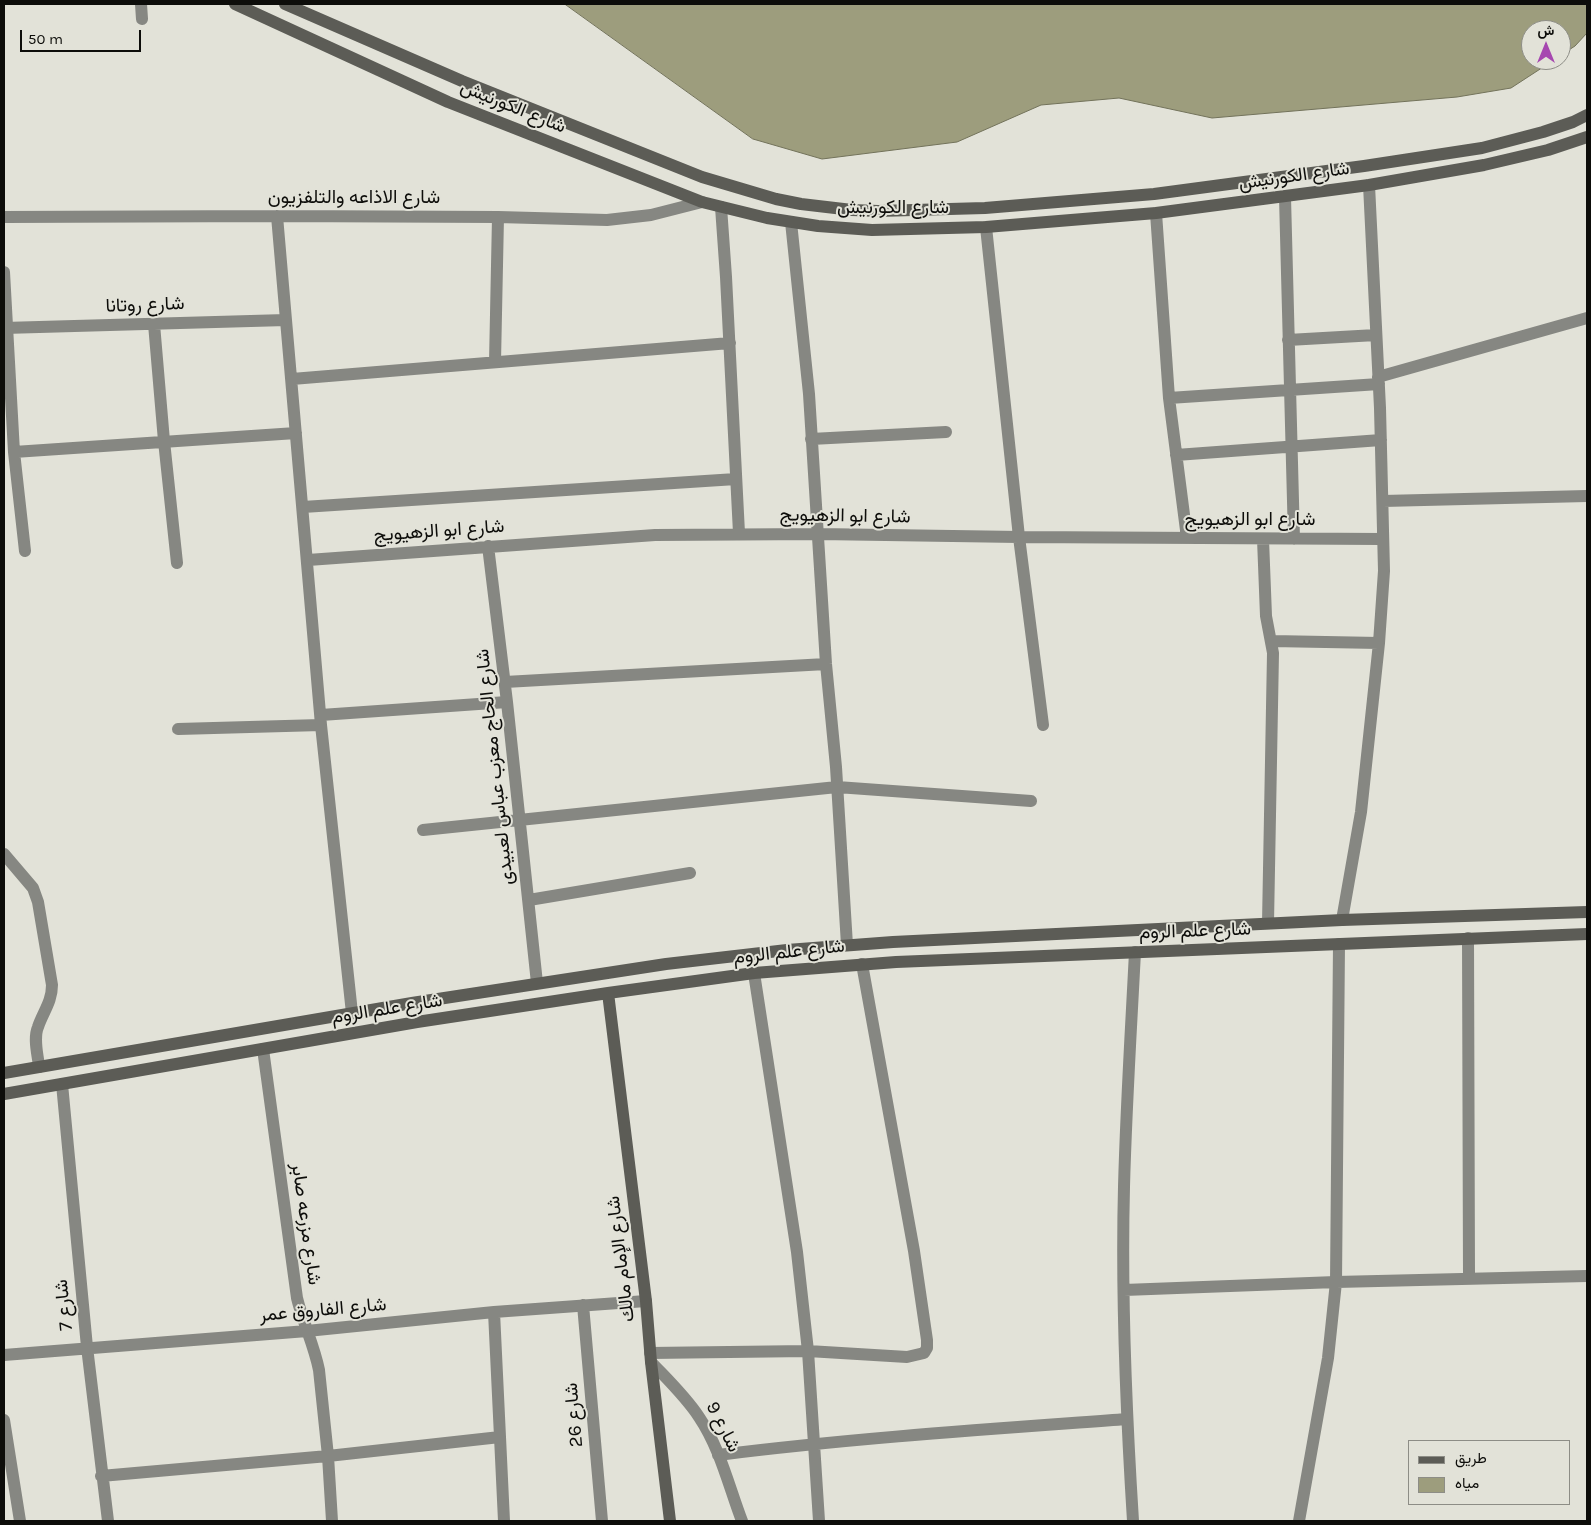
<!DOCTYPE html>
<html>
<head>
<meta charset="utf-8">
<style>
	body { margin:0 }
	#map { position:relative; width:1591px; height:1525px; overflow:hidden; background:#e2e2d8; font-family:Karla,Vazirmatn,sans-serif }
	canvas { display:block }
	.frame { position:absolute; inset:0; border:5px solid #0d0d0a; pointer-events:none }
	.legend { position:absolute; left:1408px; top:1440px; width:162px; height:65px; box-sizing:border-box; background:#e2e2d8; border:1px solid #8d8d86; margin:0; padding:6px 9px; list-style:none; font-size:15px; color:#0d0d0a }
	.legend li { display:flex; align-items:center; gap:10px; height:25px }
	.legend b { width:25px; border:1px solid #8d8d86 }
	.north { position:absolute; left:1521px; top:20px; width:50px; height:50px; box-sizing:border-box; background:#e2e2d8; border:1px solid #8d8d86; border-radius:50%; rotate:0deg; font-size:14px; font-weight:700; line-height:20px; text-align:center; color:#0d0d0a }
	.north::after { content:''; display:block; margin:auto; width:18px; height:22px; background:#a647b0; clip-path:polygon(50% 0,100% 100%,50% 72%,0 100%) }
	.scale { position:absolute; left:20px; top:30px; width:121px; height:22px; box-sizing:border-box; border:2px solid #0d0d0a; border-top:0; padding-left:6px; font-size:15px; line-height:18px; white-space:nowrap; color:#0d0d0a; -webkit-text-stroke:4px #e2e2d8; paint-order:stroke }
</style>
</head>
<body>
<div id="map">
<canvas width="1591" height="1525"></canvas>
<div class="frame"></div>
<ul class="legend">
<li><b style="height:6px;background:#5c5c56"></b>طريق</li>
<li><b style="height:14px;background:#9d9d7d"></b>مياه</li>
</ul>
<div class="north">ش</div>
<div class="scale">50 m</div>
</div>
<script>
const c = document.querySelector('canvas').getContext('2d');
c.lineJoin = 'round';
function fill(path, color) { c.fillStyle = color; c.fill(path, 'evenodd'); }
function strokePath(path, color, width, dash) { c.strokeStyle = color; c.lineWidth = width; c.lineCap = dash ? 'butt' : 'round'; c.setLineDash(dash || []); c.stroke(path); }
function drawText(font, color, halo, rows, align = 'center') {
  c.font = font + ' Karla,Vazirmatn,sans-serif'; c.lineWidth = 4; c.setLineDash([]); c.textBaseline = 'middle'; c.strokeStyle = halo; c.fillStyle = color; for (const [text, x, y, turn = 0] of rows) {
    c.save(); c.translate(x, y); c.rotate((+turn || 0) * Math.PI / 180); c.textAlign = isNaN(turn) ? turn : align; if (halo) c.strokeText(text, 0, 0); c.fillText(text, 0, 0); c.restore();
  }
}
const water = new Path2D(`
	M565,4H1587V33L1575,46L1561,55V30H1531V60H1554L1511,88L1457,97L1212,118L1119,98L1041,105L957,142L822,159L753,139Z`);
fill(water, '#9d9d7d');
strokePath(water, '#72725a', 1);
strokePath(new Path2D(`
	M141,4L142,19
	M1285,197L1294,539
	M721,207L726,277L739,533
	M1156,213L1169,398L1187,538
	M277,216L321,725L352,1013
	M4,217L277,216L498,217L607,220L651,215L702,202
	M791,222L809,394L826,664L836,767L847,945
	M986,227L1019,537L1043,725
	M4,272L14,452L25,551
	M154,324L164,441L177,563
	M4,328L286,320
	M1288,340L1376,335
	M495,362L498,217
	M1378,377L1587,318
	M292,379L730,343
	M1169,398L1379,384
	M811,439L946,432
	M14,452L296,433
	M1176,455L1381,440
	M1383,501L1587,496
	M303,507L736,479
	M1263,539L1266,616L1273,653L1268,923
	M488,546L507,702L537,983
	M308,560L655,535L819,534L1019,537L1382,539
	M1272,641L1379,643
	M505,682L826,664
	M321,715L507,702
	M178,729L321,725
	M423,830L837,787L1031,801
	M4,854L33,888L38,902L52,985C52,1002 43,1012 38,1027C33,1039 38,1055 39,1067
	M529,900L690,873
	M1342,920L1361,812L1379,643L1384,571L1380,408L1369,185
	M1468,938L1469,1279
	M754,973L797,1252L808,1351L819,1521
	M263,1049L297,1298C303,1323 314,1345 319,1370L328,1456L332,1521
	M62,1084L87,1347L108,1521
	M1124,1290L1336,1282L1587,1276
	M583,1305L602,1521
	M494,1312L500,1437
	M650,1353L808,1351L907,1357L924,1353L927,1348V1340L914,1251L862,964
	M4,1355L307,1331L494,1312L646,1301
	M651,1362C668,1380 686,1397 699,1417C720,1448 729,1487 742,1521
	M4,1420L20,1521
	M718,1455C854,1438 991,1429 1127,1419
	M101,1476L328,1456L500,1437L504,1521
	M1133,1521C1126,1410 1121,1298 1124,1187C1126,1109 1131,1030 1135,952
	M1299,1521L1328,1358L1336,1282L1339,944`), '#868782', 12);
strokePath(new Path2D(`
	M235,4L448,102L702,202L767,218L818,226L872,230L986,227L1156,213L1369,185L1484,165L1548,150L1587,137
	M285,4L462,81L702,177L776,199L801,204L852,210L878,211L985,208L1154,194L1364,166L1482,148L1543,132L1573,122L1587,115
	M608,993L646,1301L651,1362L670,1521
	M4,1073L412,1003L666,964L787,950L893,942L1342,920L1587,912
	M4,1094L417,1022L608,993L754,973L896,962L1587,934`), '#5c5c56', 12);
drawText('19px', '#0d0d0a', '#e2e2d8', [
	["شارع الكورنيش",513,107,22],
	["شارع الكورنيش",1294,176,-8],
	["شارع الاذاعه والتلفزيون",354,198],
	["شارع الكورنيش",893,208],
	["شارع روتانا",145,305,-2],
	["شارع ابو الزهيويج",845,516,1],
	["شارع ابو الزهيويج",1250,520],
	["شارع ابو الزهيويج",439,531,-4],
	["شارع الحاج معزب عباس لعبيدى",495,767,-96],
	["شارع علم الروم",1195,931,-2],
	["شارع علم الروم",789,952,-6],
	["شارع علم الروم",387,1009,-9],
	["شارع مزرعه صابر",306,1224,82],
	["شارع الإمام مالك",621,1259,-97],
	["شارع 7",64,1305,-96],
	["شارع الفاروق عمر",323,1310,-5],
	["شارع 26",574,1415,-95],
	["شارع 9",723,1427,63]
]);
</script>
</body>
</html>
